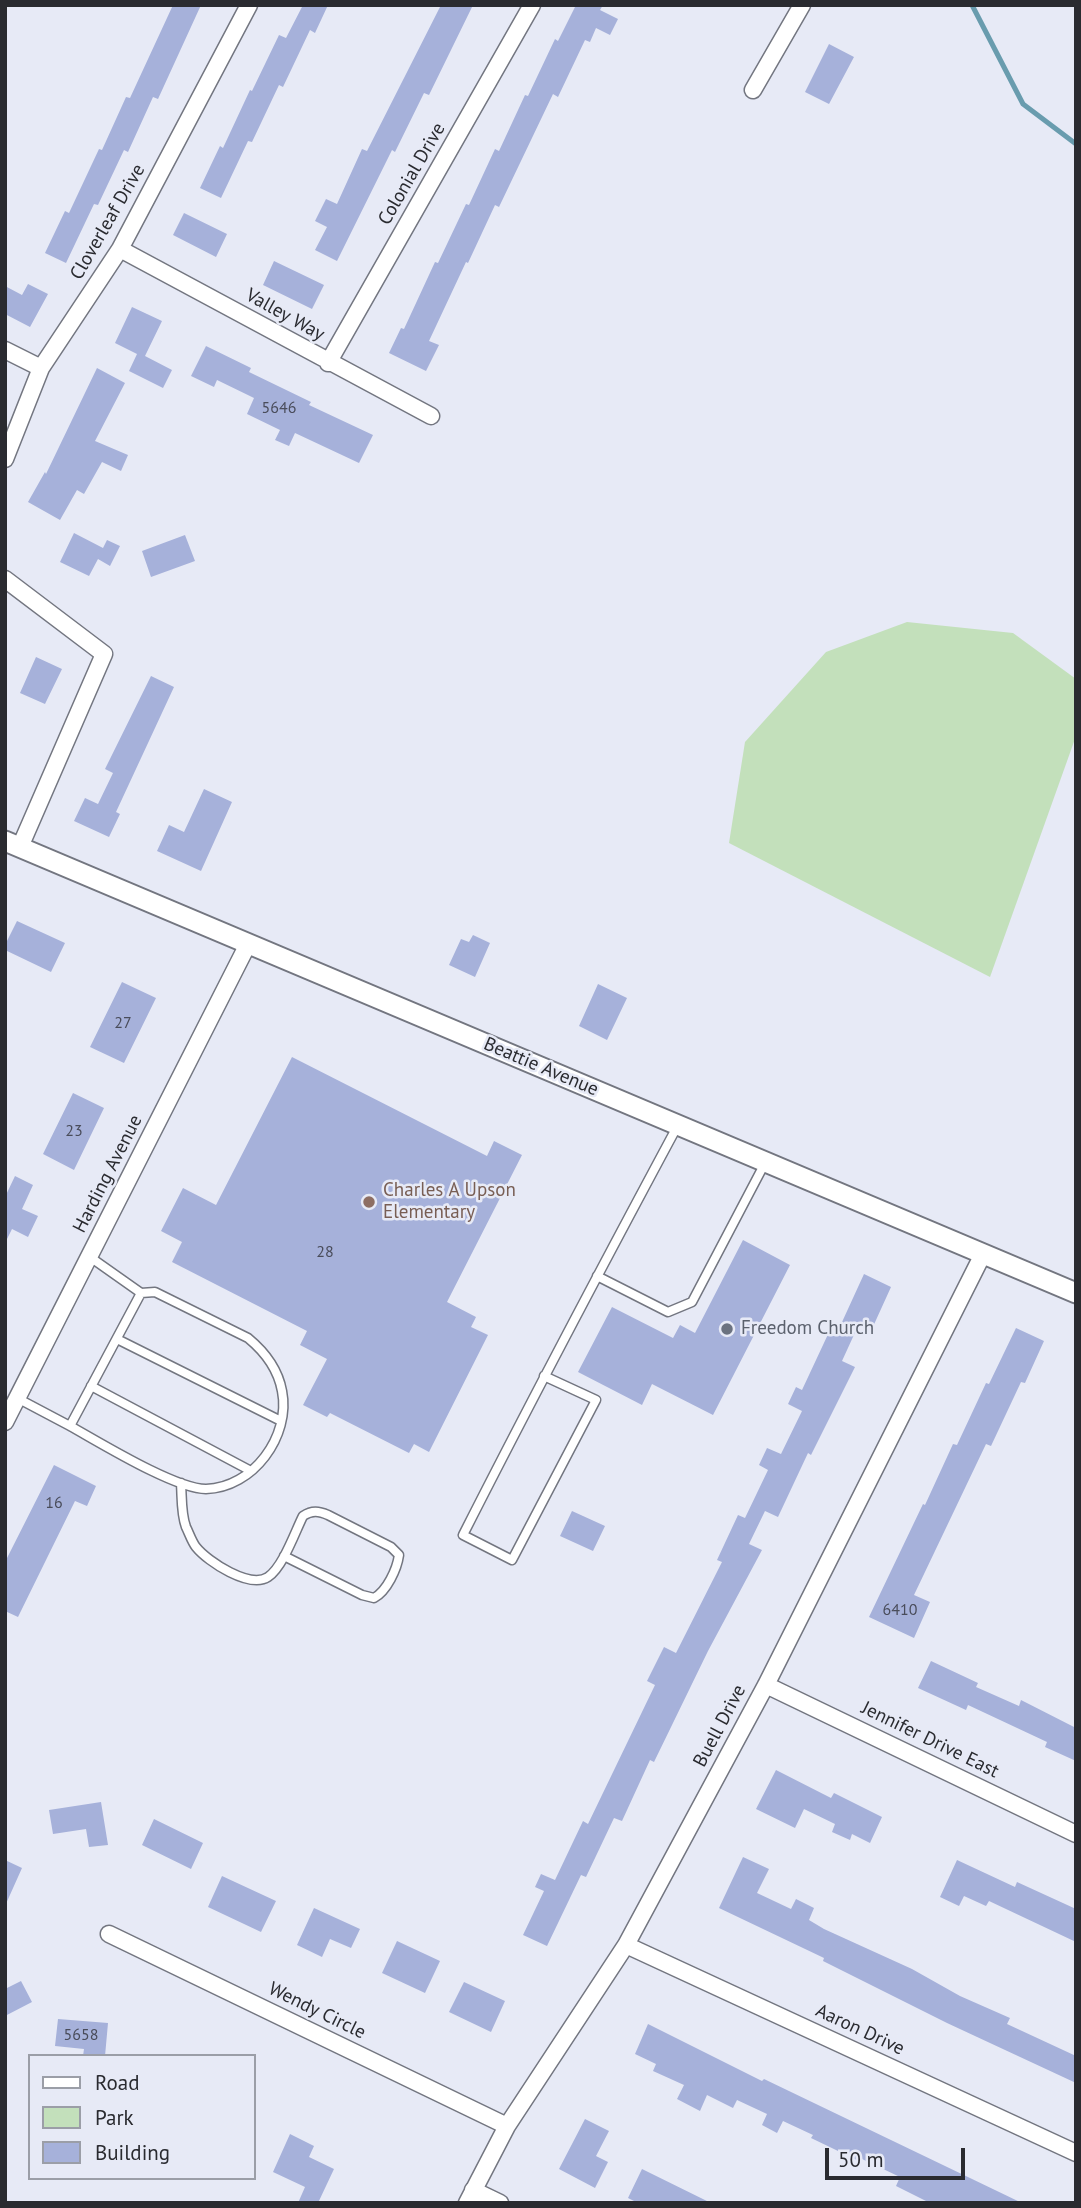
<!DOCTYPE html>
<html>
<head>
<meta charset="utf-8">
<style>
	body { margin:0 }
	#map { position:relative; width:1081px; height:2208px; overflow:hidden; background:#e7eaf6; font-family:"PT Sans",sans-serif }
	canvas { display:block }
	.frame { position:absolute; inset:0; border:7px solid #2a2b30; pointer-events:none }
	.legend { position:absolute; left:28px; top:2054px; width:228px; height:126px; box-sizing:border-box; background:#e7eaf6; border:2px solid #9b9ea7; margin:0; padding:9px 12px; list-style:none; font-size:21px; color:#2a2b30 }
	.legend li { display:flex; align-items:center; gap:14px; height:35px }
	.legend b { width:35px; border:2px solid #9b9ea7 }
	.scale { position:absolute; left:825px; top:2148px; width:140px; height:32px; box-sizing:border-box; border:4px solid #2a2b30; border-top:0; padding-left:9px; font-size:21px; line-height:24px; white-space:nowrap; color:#2a2b30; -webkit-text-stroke:5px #e7eaf6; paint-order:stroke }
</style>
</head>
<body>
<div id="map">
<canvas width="1081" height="2208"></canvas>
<div class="frame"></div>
<ul class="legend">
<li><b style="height:9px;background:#fff"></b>Road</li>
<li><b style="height:19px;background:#c3e0bb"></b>Park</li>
<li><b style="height:19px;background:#a6b1da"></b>Building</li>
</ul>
<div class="scale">50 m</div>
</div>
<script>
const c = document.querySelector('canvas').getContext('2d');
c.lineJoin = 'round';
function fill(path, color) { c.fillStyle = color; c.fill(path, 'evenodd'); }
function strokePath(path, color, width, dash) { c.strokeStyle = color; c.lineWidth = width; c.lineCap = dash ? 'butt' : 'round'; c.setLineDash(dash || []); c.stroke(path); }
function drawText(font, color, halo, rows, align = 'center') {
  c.font = font + ' "PT Sans",sans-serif'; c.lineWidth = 5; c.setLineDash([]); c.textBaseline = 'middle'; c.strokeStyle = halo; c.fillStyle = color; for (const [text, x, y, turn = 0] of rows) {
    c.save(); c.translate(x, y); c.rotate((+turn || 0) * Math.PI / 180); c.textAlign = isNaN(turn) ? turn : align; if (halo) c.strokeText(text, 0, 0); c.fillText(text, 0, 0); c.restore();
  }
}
fill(new Path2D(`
	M907,622L1013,633L1076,679V736L990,977L729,843L745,742L826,652Z`), '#c3e0bb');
strokePath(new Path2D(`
	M972,5L1023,104L1076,144`), '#699cae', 5);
fill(new Path2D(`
	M173,5H201L158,99L153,97L128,152L124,150L98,205L94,204L66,263L45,253L65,211L69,213L99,149L102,150L126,97L130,98Z
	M303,5H328L315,33L310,30L283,87L279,85L252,142L248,141L221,198L200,188L220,146L223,148L250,90L252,91L279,35L286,38Z
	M441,5H473L429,95L424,93L395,152L392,150L337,261L315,250L327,227L315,221L326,199L337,204L362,149L367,151Z
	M576,5H603L600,10L618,19L610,35L596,28L590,42L585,40L558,97L553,94L499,207L495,205L468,263L466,262L429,341L439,345L426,371L389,353L401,328L404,329L435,262L438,263L466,204L469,205L495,149L499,151L525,95L528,96L555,39L558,41Z
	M829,44L854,57L829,104L805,92Z
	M184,213L227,234L216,257L173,235Z
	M274,261L324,285L312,309L263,285Z
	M28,284L48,294L30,327L5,314V286L22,295Z
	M132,307L162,321L145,356L172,370L163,388L129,371L137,354L115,343Z
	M206,346L251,368L249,372L311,402L309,405L373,435L359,463L295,433L289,446L275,440L280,430L247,414L254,398L217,380L214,387L191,376Z
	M97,368L125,383L95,441L128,455L121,471L102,462L84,494L77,490L60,520L28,502L45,472L46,474Z
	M74,533L103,548L107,540L120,546L110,566L98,559L89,576L60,562Z
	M185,535L195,561L151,577L142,551Z
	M36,657L62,669L45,704L20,693Z
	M151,676L174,687L116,812L120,814L109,837L74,821L85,798L98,804L113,773L105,769Z
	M204,789L232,802L201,871L157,851L169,825L184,832Z
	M17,921L65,943L51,972L5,950V945Z
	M473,935L490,943L475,977L449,965L461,939L469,942Z
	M122,982L156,998L124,1063L90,1047Z
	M598,984L627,998L607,1040L579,1026Z
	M292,1057L487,1156L494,1141L522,1155L447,1302L476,1317L471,1327L488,1335L429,1452L414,1444L409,1453L330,1413L327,1417L303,1405L327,1359L300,1345L307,1331L172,1262L182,1242L161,1231L183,1188L216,1205Z
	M73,1093L104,1108L74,1170L43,1154Z
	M15,1176L33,1185L22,1209L38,1216L28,1237L12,1229L5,1243V1197Z
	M743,1240L790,1265L713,1415L652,1384L642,1405L578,1372L612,1307L673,1338L680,1325L695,1333Z
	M864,1274L891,1287L871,1331L858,1326L842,1361L855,1367L811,1455L808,1453L778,1517L765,1511L749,1544L762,1550L708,1651L654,1762L650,1760L622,1821L614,1818L586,1877L581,1875L547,1946L523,1935L544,1891L535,1887L541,1874L555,1880L583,1821L588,1824L655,1685L647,1681L664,1647L676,1653L722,1562L717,1560L738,1515L745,1518L768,1470L759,1465L767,1448L781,1454L802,1411L788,1404L796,1387L802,1390L830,1330L837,1333Z
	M1016,1328L1044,1341L1025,1383L1021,1382L991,1446L986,1444L914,1595L930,1602L914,1638L869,1617L923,1504L925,1505L953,1444L957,1445L986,1383L989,1384Z
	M54,1465L96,1486L87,1506L75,1501L18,1617L5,1611V1562Z
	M572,1511L605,1526L593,1551L560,1536Z
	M931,1661L978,1683L976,1687L1019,1706L1021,1700L1076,1728V1761L1045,1747L1047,1742L968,1705L966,1710L918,1688Z
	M776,1770L831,1798L834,1793L882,1817L870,1843L852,1834L850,1840L832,1832L835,1824L804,1809L795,1828L756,1809Z
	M101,1802L108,1845L89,1847L86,1829L53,1834L49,1810Z
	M154,1819L203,1843L191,1869L142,1845Z
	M743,1857L769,1869L757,1893L791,1909L796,1899L814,1908L809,1920L824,1929L912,1969L960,1996L1010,2018L1007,2024L1076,2056V2083L947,2023L823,1961L824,1958L719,1908Z
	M5,1860L22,1868L5,1906Z
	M957,1860L1015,1887L1017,1882L1076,1909V1942L989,1901L986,1906L964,1896L959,1906L940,1897Z
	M222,1876L276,1901L261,1932L208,1907Z
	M314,1908L360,1929L351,1948L330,1939L322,1957L297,1945Z
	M397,1941L440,1961L425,1993L382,1973Z
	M21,1981L32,2002L5,2016V1989Z
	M464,1982L505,2001L491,2032L449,2012Z
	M58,2019L108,2023L105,2056H83L84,2049L55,2046Z
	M648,2024L762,2081L764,2079L1022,2203H930L896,2186L900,2177L862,2159L861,2162L811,2138L813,2135L783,2121L777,2133L762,2125L767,2114L737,2100L733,2108L707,2095L700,2111L677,2099L684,2085L653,2071L656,2064L635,2054Z
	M585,2119L609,2131L596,2156L608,2162L595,2188L559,2169Z
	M290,2134L314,2146L309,2157L334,2169L318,2203H298L305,2187L273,2172Z
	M642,2169L711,2203H638L628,2198Z`), '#a6b1da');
const service = new Path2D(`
	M597,1276L668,1312L692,1302L765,1163
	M117,1339L281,1421
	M544,1376L596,1400L512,1560L463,1535C533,1397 605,1261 678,1125
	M91,1386L251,1471
	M17,1398L70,1426L141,1293L90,1257
	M70,1426C99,1442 175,1489 206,1489C253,1488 291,1436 282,1391C278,1369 265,1352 248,1338L155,1292L141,1293
	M181,1483C182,1498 181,1514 186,1527C189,1533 192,1542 196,1547C208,1562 250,1589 268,1577C283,1567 295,1532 303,1516C312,1510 319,1511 328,1515L391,1547L399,1555C397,1569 387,1591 374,1598L362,1595L284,1556`);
const minor = new Path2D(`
	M753,90L802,5
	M120,249L431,416
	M5,350L41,368
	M328,363L532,5
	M5,459L41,368L120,249L249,5
	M5,579L104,654L20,847
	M5,1422L248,944
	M766,1685L1076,1834
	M109,1934L507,2126
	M626,1945L1076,2153
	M473,2190L500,2203
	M467,2203L507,2126L626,1945L766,1685L983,1254`);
const tertiary = new Path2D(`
	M5,841L1076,1293`);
strokePath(service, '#737680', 11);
strokePath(minor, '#737680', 19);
strokePath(tertiary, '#737680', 23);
strokePath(service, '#fff', 8);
strokePath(minor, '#fff', 16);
strokePath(tertiary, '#fff', 19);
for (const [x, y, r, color] of [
	[369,1202,7,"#8d6e63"],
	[727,1329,7,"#6b7280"]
]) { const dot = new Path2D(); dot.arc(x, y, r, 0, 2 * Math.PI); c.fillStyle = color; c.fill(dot); strokePath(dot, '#e7eaf6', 2.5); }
drawText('16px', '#494c5a', null, [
	["5646",279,408],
	["27",123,1023],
	["23",74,1131],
	["28",325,1252],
	["16",54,1503],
	["6410",900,1610],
	["5658",81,2035]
]);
drawText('19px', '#2a2b30', '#e7eaf6', [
	["Colonial Drive",412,174,-60],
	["Cloverleaf Drive",108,222,-60],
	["Valley Way",285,315,29],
	["Beattie Avenue",541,1067,23],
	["Harding Avenue",108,1174,-63],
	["Buell Drive",720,1726,-62],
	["Jennifer Drive East",930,1740,26],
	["Wendy Circle",317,2011,26],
	["Aaron Drive",860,2030,25]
]);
drawText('19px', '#785e54', '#e7eaf6', [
	["Charles A Upson",383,1191],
	["Elementary",383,1213]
], 'left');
drawText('19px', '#5b616d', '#e7eaf6', [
	["Freedom Church",741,1329]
], 'left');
</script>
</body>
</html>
